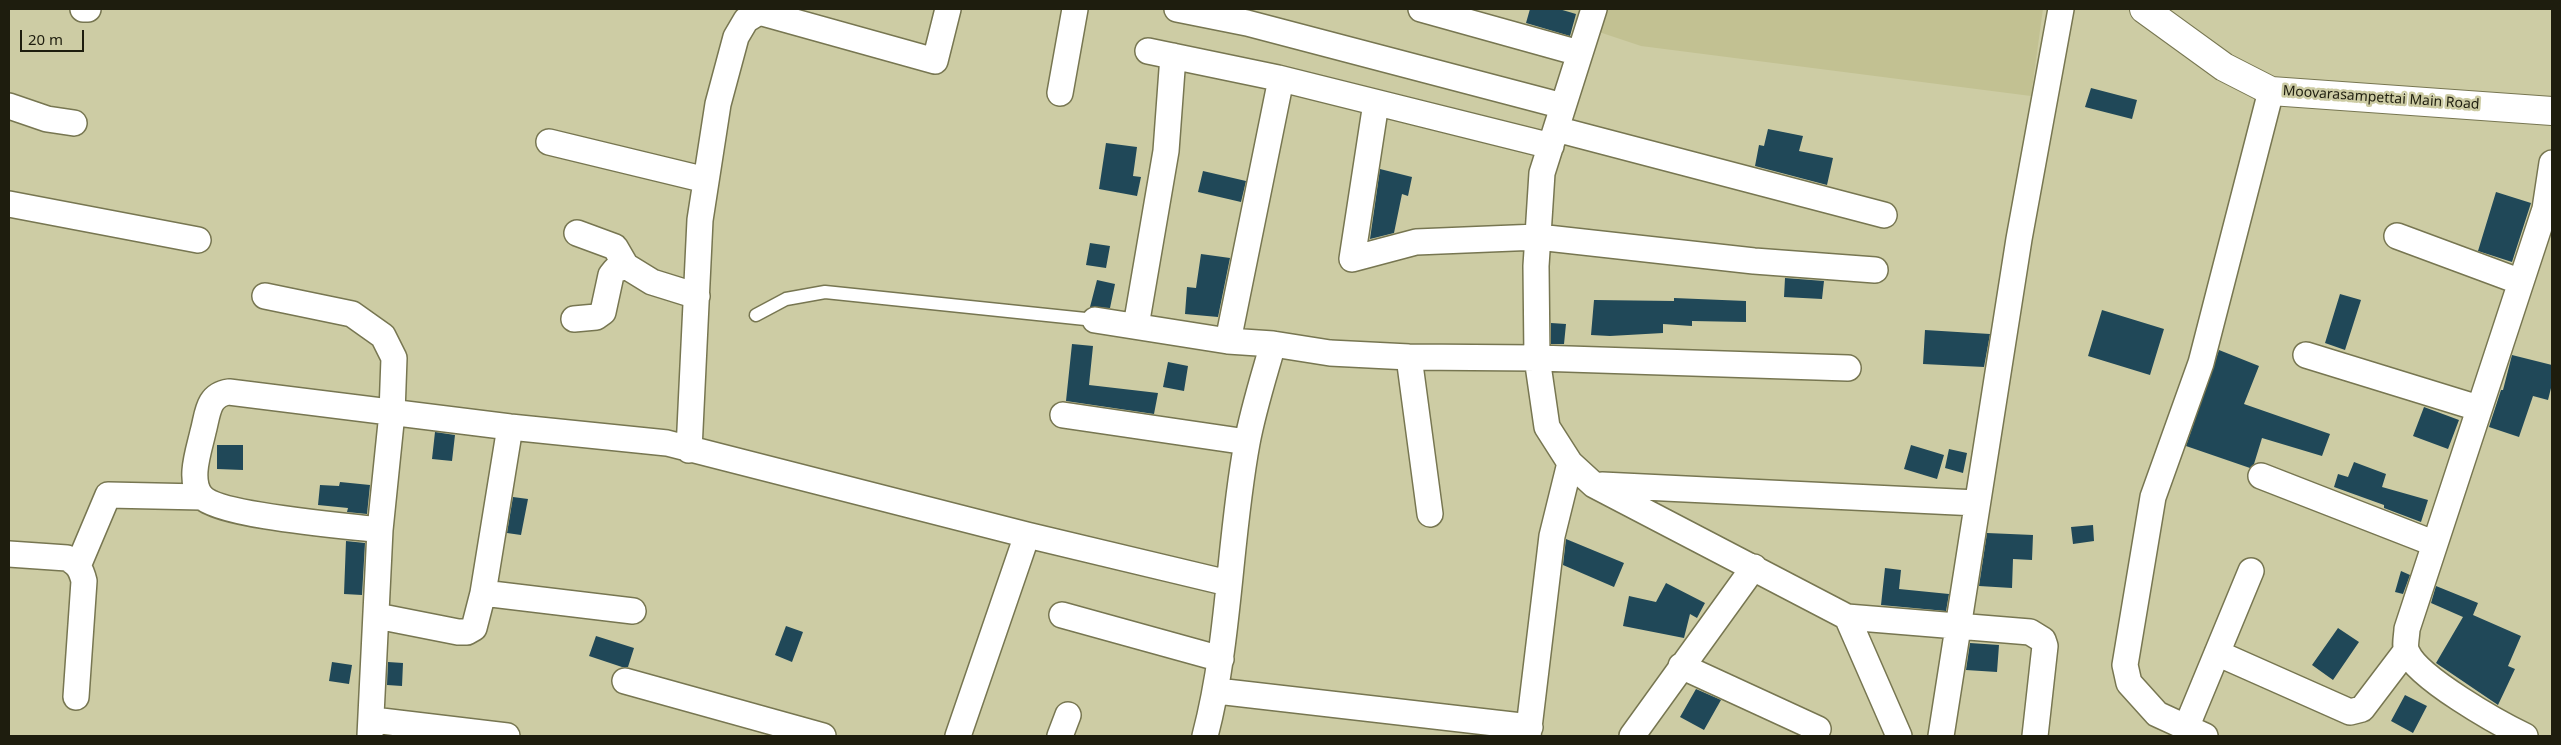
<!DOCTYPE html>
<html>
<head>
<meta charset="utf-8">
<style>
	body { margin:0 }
	#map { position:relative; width:2561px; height:745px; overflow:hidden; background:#cdcca4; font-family:"Noto Sans",sans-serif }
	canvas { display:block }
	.frame { position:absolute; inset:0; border:10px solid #1e1d0e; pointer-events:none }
	.scale { position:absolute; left:20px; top:30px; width:64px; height:22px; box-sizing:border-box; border:2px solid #1e1d0e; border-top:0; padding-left:6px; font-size:15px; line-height:18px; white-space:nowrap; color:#1e1d0e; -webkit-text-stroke:4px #cdcca4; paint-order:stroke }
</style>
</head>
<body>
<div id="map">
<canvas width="2561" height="745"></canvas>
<div class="frame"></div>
<div class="scale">20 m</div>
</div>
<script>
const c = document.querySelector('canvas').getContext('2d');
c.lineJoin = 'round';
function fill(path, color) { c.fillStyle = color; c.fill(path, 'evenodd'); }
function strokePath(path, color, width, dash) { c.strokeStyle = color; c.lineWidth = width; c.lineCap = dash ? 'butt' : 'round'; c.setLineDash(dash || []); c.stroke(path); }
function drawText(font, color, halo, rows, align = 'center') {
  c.font = font + ' "Noto Sans",sans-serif'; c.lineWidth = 5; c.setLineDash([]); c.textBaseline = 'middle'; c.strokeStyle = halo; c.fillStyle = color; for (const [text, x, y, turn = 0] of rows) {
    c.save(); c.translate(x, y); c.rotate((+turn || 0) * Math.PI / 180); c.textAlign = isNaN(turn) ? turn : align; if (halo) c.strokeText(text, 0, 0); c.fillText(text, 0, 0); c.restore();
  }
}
fill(new Path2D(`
	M1530,9H2043L2031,96L1641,46Z`), '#c2c192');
fill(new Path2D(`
	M1530,9H1559L1576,14L1570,36L1526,23Z
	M2091,88L2137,100L2132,119L2085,107Z
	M1768,129L1803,136L1799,151L1833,158L1827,185L1755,166L1759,145L1764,146Z
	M1106,143L1137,147L1133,176L1141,177L1137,196L1099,189Z
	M1380,169L1412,177L1408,196L1402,194L1394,233L1370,239Z
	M1203,171L1246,181L1241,202L1198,192Z
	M2496,192L2531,203L2512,262L2478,251Z
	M1090,243L1110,246L1106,268L1086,265Z
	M1201,254L1230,258L1218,317L1185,314L1187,287L1196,288Z
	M1785,278L1824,281L1822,299L1784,297Z
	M1097,280L1115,284L1110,308L1090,307Z
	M2340,294L2361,300L2345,350L2325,343Z
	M1674,298L1746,301V322L1692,321V326L1663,324V333L1610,336L1591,335L1594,300L1674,301Z
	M2102,310L2164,329L2150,375L2088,356Z
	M1551,323L1566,324L1564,344H1551Z
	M1925,330L1990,334L1984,367L1923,364Z
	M1072,344L1093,346L1089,385L1158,393L1154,414L1066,401Z
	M2219,350L2259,366L2244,404L2330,434L2322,456L2262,438L2254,464L2250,468L2186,446Z
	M2512,355L2552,365V384L2548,400L2533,396L2519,437L2489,427L2501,390H2503Z
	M1168,362L1188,366L1184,391L1163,387Z
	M2424,407L2459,420L2448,449L2413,436Z
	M435,432L455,435L452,461L432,459Z
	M217,445H243V470L217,469Z
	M1911,445L1944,455L1937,479L1904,469Z
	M1949,449L1967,453L1963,473L1945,468Z
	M2354,462L2386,474L2382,487L2428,500L2421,522L2384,508V505L2334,487L2338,474L2348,477Z
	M340,482L370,485L367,514L347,512L348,508L318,505L320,485L339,486Z
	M513,497L528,499L521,535L507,533Z
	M2093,525L2094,541L2073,544L2071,527Z
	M1987,533L2033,535L2032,560L2013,559L2012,588L1979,586Z
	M1566,539L1624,563L1614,587L1563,565Z
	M346,541L365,543L362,595L344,594Z
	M1885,568L1901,570L1899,589L1949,594L1946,611L1881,605Z
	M2401,571L2410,575L2403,594L2395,592Z
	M1666,583L1705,603L1697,618L1690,614L1684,638L1623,626L1629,596L1656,602Z
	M2436,586L2478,603L2473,615L2521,636L2508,666L2515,669L2498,705L2436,663L2463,617L2431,603Z
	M786,626L803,632L792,662L775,655Z
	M2338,628L2359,642L2333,680L2312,665Z
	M596,636L634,648L628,667H622L589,656Z
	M1970,643L1999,645L1997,672L1966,670Z
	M332,662L352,665L349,684L329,681Z
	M388,662L403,663L402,686L387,685Z
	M1696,689L1721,700L1704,730L1680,717Z
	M2405,695L2427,706L2413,733L2391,721Z`), '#204858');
const lane = new Path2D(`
	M756,315L786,299L825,292L1095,320`);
const street = new Path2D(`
	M83,9H88
	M1177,9L1247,23L1563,106
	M1421,9L1579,53
	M1594,9L1542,173L1536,266L1537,358L1547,427L1570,463L1594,485L1847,617L1899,736
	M1148,51L1278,78L1551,146
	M1060,93L1075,9
	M1376,103L1352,259L1416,242L1538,237L1754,261L1875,270
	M9,106L47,119L74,123
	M1556,129L1884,215
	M549,142L706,180
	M9,204L198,240
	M577,233L615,247L626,266L652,282L697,296
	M2397,236L2521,282
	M265,296L352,314L383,336L394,358L392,413L380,530L370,736
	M574,319L596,317L603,312L611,275L615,270L626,266
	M1095,320L1228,341L1273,344L1330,353L1409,357L1537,358L1848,368
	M1136,326L1166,151L1173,56
	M1228,341L1281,79
	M2306,355L2478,408
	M1409,357L1430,514
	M1063,415L1247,442
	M689,450L700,220L718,104L736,37L746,20L759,12L935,61L948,9
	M2261,476L2433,543
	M1602,485L1977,503
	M380,530C349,526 218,516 201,496C188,480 199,450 203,432C208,414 207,395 229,392L510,427L667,443L1027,535L1228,583
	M9,554L67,558C78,564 81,569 84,581L76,697
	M78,566L108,495L202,497
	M483,593L633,611
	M1062,615L1221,659
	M377,616L458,632H467L474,628L483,593L510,427
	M1847,617L2030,632L2043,640L2045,646L2035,736
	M2217,653L2350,712L2362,709L2406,651
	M1681,666L1818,729
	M625,681L823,736
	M1217,691L1530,727
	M373,720L507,736
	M2186,728L2251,571
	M958,736L1027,535
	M1060,736L1068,715
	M1205,736C1230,641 1229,540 1247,443C1253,410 1264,376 1273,344
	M1528,736L1552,536L1570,463
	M1632,736L1754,567
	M1941,736L2019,239L2061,9
	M2205,736L2157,714L2129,683L2125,665L2153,497L2201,363L2271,91
	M2525,736C2498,723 2418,678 2407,652C2404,646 2407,635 2407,629L2545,209L2552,163`);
const secondary = new Path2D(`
	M2144,9L2224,67L2271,91L2552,111`);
strokePath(lane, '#777651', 15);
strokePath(street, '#777651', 28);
strokePath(secondary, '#777651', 30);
strokePath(lane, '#fff', 12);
strokePath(street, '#fff', 25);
strokePath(secondary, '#fff', 28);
drawText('14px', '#1e1d0e', '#cdcca4', [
	["Moovarasampettai Main Road",2381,98,4]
]);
</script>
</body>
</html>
